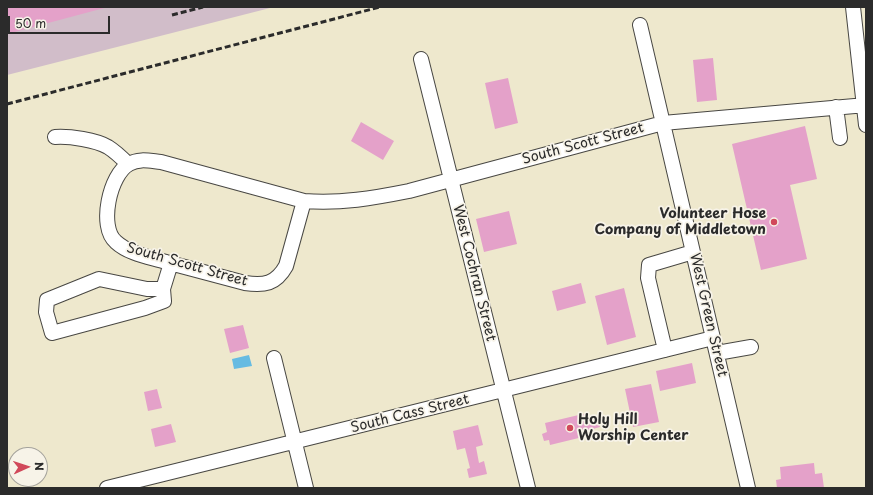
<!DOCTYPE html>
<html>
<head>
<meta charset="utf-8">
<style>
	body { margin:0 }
	#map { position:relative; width:873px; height:495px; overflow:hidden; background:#eee8cd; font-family:"Playpen Sans",sans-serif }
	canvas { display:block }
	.frame { position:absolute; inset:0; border:8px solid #2b2b2b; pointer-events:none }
	.north { position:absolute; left:8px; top:447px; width:40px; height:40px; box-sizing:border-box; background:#f7f3e8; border:1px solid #a5a39c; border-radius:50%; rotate:87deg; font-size:11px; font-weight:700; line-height:16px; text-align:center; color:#2b2b2b }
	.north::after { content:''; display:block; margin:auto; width:14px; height:18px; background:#d1495b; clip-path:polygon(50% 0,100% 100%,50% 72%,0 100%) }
	.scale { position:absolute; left:8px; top:16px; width:102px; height:18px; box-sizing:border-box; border:2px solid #2b2b2b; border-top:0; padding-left:5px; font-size:12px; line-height:14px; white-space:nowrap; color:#2b2b2b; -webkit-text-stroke:3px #f7f3e8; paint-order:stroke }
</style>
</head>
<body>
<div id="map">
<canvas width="873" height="495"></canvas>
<div class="frame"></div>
<div class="north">N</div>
<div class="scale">50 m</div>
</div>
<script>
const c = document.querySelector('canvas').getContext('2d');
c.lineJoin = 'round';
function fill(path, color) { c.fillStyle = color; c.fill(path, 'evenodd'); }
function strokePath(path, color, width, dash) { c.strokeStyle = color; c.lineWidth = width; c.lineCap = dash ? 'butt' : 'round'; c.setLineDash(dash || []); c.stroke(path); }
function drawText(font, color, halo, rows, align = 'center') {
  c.font = font + ' "Playpen Sans",sans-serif'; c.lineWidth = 3.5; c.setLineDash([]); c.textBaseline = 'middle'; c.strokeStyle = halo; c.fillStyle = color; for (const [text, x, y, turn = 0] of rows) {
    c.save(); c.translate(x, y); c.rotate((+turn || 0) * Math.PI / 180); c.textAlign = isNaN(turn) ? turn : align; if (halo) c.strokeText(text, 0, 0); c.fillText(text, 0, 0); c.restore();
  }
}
fill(new Path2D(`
	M7,7H274L7,75Z`), '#d1bdc9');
fill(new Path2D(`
	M249,355L252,366L234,369L232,359Z`), '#66bbe2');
fill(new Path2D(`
	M7,7H108L7,34Z
	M713,58L717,100L697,102L693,60Z
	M508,78L518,123L495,129L485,83Z
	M361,122L394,141L383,160L351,141Z
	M805,126L817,179L790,185L807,259L761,270L732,144Z
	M509,211L517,244L484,252L476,219Z
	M581,283L586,303L557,311L552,291Z
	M624,288L636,337L607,345L595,296Z
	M243,325L249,348L230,353L224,329Z
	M692,363L696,383L660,391L656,371Z
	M651,384L659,422L633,427L625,389Z
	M157,389L162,408L148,411L144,392Z
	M587,413L588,418L597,416L600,427L589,430L591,435L550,445L549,440L544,441L542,434L547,432L545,423Z
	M171,424L176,442L155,447L151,429Z
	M478,425L483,445L476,447L479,463L484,461L487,474L469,478L467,469L470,468L465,448L457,450L453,431Z
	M814,463L815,474L822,473L824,488H777L776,480L781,479L780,467Z`), '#e4a1c9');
const minor = new Path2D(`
	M853,7L866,125
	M640,25L748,488
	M421,59L528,488
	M836,107L840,138
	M55,137C70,136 96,140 108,147C116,152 122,158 128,164
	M304,201L286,266C276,284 264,286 245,283C219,276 193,269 166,262C150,257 129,254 116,242C98,227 110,174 129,164C139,158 150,161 161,162L304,201C340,204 374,198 409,191L663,123L866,105
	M163,289H147L99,279L47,300L46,312L52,333L145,308L164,301L163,289L171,263
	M665,350L648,278L649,265L693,252
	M717,353L751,347
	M274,358L306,488
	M107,488L713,338`);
strokePath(minor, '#484743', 16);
strokePath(minor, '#fff', 14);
strokePath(new Path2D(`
	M172,15L203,7
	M7,104L380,7`), '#2b2b2b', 3, [6, 3]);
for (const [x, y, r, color] of [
	[774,222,4,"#d1495b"],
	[570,428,4,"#d1495b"]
]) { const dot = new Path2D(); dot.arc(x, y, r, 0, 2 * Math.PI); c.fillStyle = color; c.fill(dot); strokePath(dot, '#f7f3e8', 1.5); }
drawText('14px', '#2b2b2b', '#f7f3e8', [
	["South Scott Street",583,144,-15],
	["South Scott Street",187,265,16],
	["West Cochran Street",474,273,76],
	["West Green Street",708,315,77],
	["South Cass Street",410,414,-14]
]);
drawText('bold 14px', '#2b2b2b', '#f7f3e8', [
	["Volunteer Hose",766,214],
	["Company of Middletown",766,230],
	["Holy Hill",578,420,"left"],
	["Worship Center",578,436,"left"]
], 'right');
</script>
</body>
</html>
